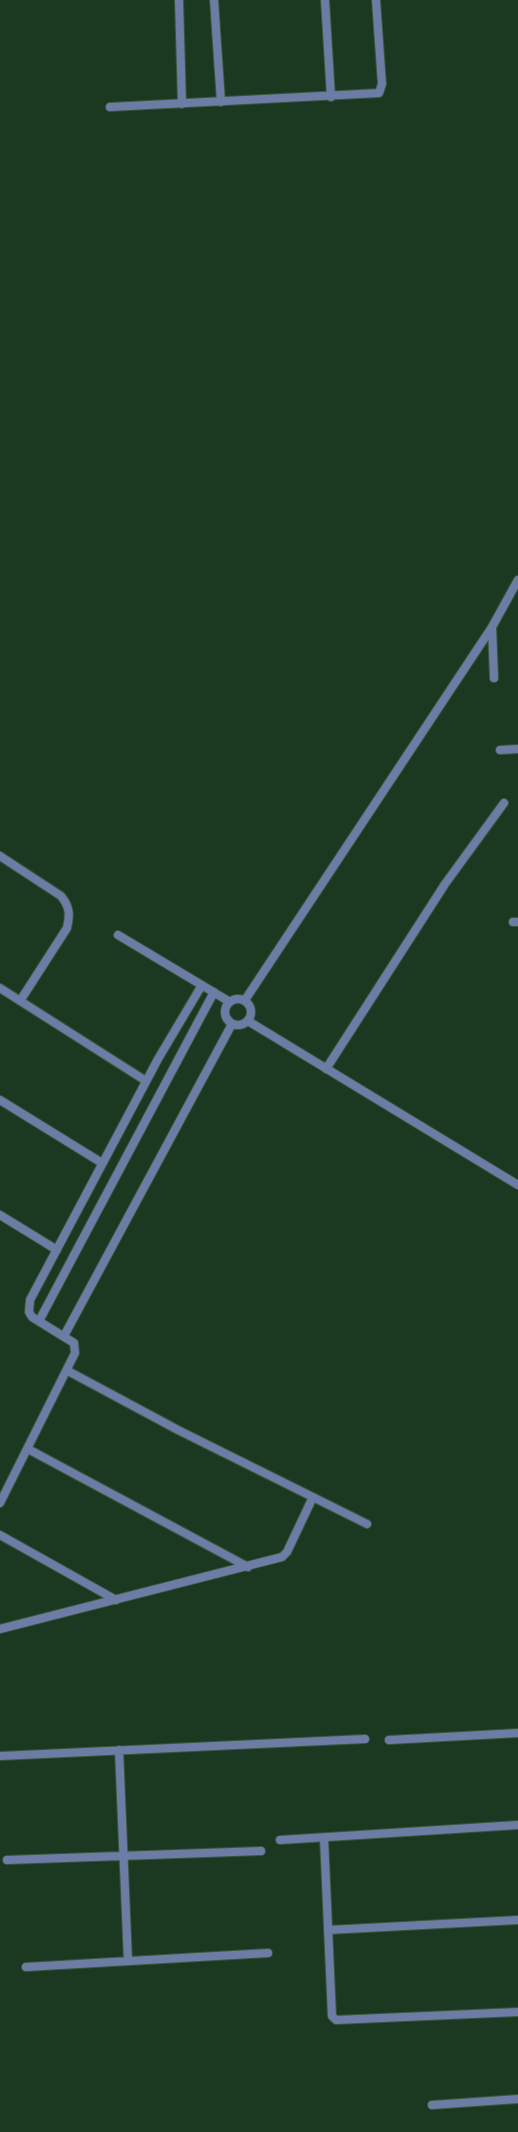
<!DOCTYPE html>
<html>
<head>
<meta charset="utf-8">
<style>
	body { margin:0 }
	canvas { display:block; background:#1b3920 }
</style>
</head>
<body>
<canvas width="518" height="2132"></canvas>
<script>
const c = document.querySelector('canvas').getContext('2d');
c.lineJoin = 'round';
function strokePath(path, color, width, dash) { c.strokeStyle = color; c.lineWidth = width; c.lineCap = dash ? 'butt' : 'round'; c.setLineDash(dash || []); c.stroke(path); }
const minor = new Path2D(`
	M179,0L182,104
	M214,0L221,102
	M325,0L331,97
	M110,107L379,93L382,84L376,0
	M492,627L494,678
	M500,750L518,749
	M0,856L61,896C70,907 70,915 67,928L20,1001
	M513,922H518
	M118,935L230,1002
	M0,988L146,1081
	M225 1012a13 13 0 1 1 26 0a13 13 0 1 1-26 0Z
	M245,1000L492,627L518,580
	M248,1021L518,1185
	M326,1069L445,884L504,803
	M0,1100L102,1163
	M0,1215L57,1250
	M39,1321L214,992
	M64,1336L232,1024
	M68,1371L178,1430L367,1524
	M28,1449L248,1567
	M0,1503L75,1353L74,1343L32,1317L29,1312L30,1300L158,1059L202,985
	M0,1535L116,1600
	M0,1629L282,1557L287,1552L313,1497
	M389,1740L518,1733
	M119,1750L128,1961
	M0,1756L365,1739
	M324,1838L332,2016L336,2020L518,2012
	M280,1840L518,1825
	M7,1860L261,1851
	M328,1930L518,1920
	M26,1967L268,1953
	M432,2105L518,2099`);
strokePath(minor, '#3a563e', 10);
strokePath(minor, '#6d7ca5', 8);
</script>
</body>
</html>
